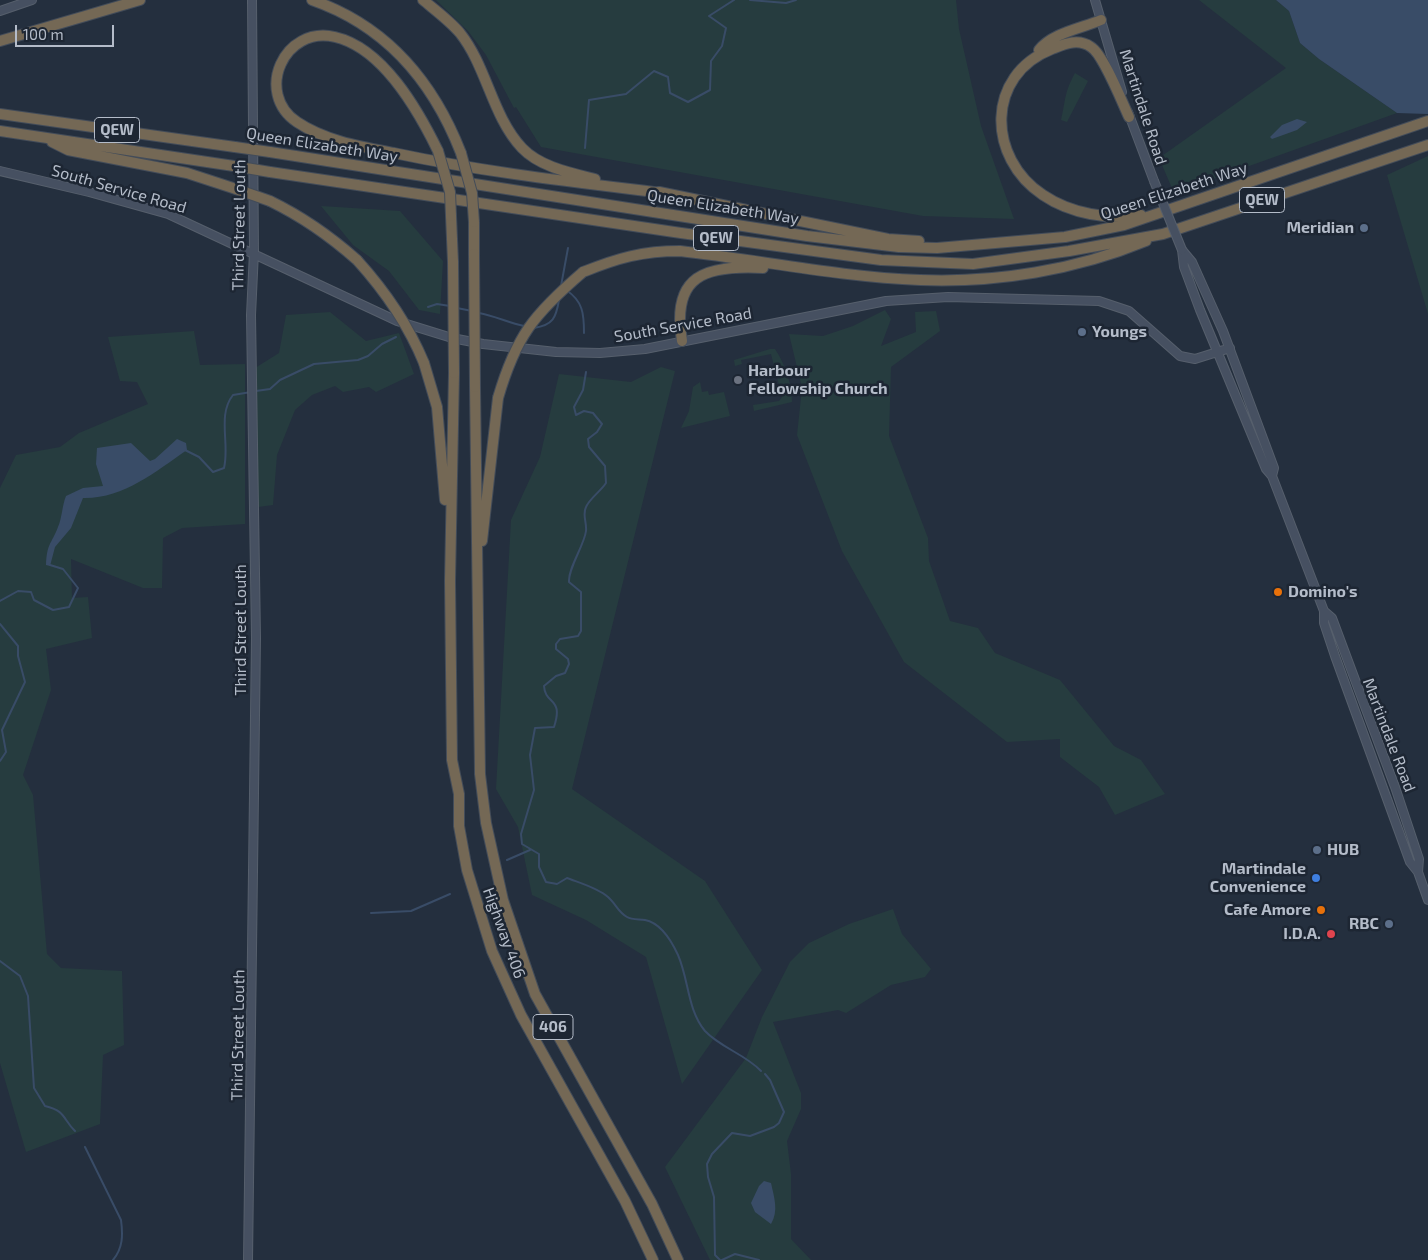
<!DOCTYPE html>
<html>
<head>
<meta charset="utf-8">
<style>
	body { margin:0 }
	#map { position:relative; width:1428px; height:1260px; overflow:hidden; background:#242f3e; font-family:"Exo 2",sans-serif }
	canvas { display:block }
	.scale { position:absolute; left:15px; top:25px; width:99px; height:22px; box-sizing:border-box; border:2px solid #b4bcc9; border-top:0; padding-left:6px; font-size:15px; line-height:18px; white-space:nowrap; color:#b4bcc9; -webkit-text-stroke:4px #1d2633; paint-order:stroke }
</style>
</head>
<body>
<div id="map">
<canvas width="1428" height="1260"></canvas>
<div class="scale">100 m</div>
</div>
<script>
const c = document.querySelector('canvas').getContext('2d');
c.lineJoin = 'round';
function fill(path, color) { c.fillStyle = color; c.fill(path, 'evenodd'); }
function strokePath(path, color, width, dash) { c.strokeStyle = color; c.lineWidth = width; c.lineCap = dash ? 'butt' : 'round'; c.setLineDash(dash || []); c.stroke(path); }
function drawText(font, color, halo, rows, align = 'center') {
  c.font = font + ' "Exo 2",sans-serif'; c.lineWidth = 5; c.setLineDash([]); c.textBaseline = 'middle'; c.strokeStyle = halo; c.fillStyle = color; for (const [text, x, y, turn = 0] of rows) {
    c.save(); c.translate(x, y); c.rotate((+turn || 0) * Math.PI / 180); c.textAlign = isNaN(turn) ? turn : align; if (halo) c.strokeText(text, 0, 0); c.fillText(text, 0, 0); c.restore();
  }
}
fill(new Path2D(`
	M436,0H956L959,29L981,126L1014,219L923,216L541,147L516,107L514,108L486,55L468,31Z
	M1199,0H1276L1289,11L1300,43L1319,59L1397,113L1174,193L1159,158L1286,68Z
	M1075,73L1088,81L1067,122L1061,120C1066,99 1064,93 1075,73Z
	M1428,156V314L1387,175Z
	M321,206L400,211L443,261L440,314L419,310L389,271L353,245Z
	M885,310L891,319L881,346L916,332L915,312L936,311L940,331L891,367L889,436L928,538L929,561L950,621L978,628L995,653L1060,680L1114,746L1141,760L1165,794L1115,815L1099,787L1060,757V739L1007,742L904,662L842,551L797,435L802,388L789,334L823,336L853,326Z
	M330,312L366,341L399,333L414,374L376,392L369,387L343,392L335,386L312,395L295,410L277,455L273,505L258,507L255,368L279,353L286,315Z
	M194,331L200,365L245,364V524L182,528L163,538L162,588H143L71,559L72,598L88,597L92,638L46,649L51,690L23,775L33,795L47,954L61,968L122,971L124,1045L103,1055L100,1124L26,1152L0,1063V488L16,455L60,447L79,433L148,404L137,382L120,381L108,337Z
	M770,349H775C785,364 792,384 792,402L754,411L753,405L779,401L782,397L771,354L741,360L742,364L735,366L734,360Z
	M661,367L675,371L572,789L705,881L762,970L682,1084L646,957L586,920L532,895L518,827L496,789L511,520L540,457L559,374L631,382Z
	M700,382L702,392L708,391L709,395L724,392L730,416L681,428L689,411L693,387Z
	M893,909L902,934L931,969L925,977L891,985L846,1013L838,1010L773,1022L801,1093V1109L787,1141L791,1174V1239L811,1260H710L665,1167L746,1058L762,1017L790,962L809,943L849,924Z`), '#263c3f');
fill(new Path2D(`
	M1276,0H1428V114L1397,113L1319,59L1300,43L1289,11Z
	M1297,119L1307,122L1297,130L1272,139L1270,137L1282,125Z
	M177,439L186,443L187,450C155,472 123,499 83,498L71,528L55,547L50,566L46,565C47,543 51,545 58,527C62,518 62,506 66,496L83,488L103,486L96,464L97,448L131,443L150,461L155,459Z
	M764,1181L771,1183C774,1197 779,1211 771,1224L755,1212L751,1203L759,1186Z`), '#394c67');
strokePath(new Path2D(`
	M750,0L786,3L796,0
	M585,148L589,100L626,94L654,71L668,77L670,93L688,102L710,90L711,61L722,46L726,28L709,16L734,0
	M561,286L568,248
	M566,290C583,301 584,314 584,333
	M428,307L437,304L450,306
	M457,308L472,311
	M479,313C495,316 509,323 524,326
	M534,328C553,325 556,318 559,300
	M586,372L583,390L574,407L576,415L584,411L593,413L602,424L597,432L588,439L589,447L605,466L606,483C600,492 590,498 586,507C582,515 587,522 586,531C584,546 568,568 569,582L581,592V631L578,636L560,639L556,644V649L568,659L569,664L565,673L556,676L544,686C545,705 564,697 554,727L535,728L530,755L534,790L521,834L522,844L539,854V867L546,882L557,884L567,878C580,883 598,888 608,897C616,904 618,912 627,917C632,920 639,919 645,920C661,923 672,942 678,955C689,980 687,1009 705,1031C721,1048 745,1054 761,1071
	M256,391L270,389L280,380L314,364L358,360L368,356L382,344L396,337
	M185,450L199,457L213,472L224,468C230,444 217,415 233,395L251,392
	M0,601L18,591L31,592L34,600L53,610L69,607L78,588L63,569L50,565
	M0,624L18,646V656L25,682L2,730L6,752L0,761
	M507,860L530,850
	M371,913L411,911L450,894
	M0,961L20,976L28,996L34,1088L45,1106C66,1111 62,1118 75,1131
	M85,1147L121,1220C123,1235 123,1248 113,1260
	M720,1260L715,1255L714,1197L708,1177L707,1164L712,1154L732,1133L750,1136L774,1127L779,1123L784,1112L770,1080L765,1074
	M722,1260L735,1254L759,1260`), '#394c67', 2);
const secondary = new Path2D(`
	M1095,0L1122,92
	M0,11L32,0
	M1128,112L1154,181
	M0,171L89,192L168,214L397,321L452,338L483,344L556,352L600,353L645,349L886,301L948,297L1099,301L1129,311L1180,356L1195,359L1230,348
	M1182,250L1184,267L1200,310L1266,469L1272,476L1324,611V623L1335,656L1410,862L1418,872L1428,900
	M1182,250L1192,262L1223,331L1274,468L1272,476
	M1324,611L1332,618L1395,787L1419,859L1418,872
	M248,1260L256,638L251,315L254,252L252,0`);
const highway = new Path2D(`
	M312,0C387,26 433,81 461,153
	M423,0C435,10 450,21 460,33C487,67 492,116 522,148C540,167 571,173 595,179
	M0,41L140,0
	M1039,50C1052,33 1082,28 1101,20
	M0,114L235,147
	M1129,117C1122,102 1103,54 1091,47C1078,38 1065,44 1052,49C985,75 987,158 1043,195C1071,214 1109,220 1141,215
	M0,131L234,166
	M52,142L68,150L187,173L236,189
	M438,151C418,110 383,48 335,37C284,25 254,93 297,122C325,141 362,147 394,153C483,172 573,182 663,193
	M270,152L807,236L899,247L937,248L1065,237L1124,225L1428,121
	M270,172L681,233L881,260L973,264L1069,251L1163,234L1428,145
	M659,192L888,239L919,241
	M270,201C303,217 330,236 357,260
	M451,216L453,262
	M474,222V254
	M583,272C618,258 642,251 680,251C760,260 840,277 920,280C996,283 1076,270 1146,241
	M682,341C671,275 705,265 763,268
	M424,363L437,407L445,500
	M454,373L450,581L452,760L459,794V826L467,870L492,951L521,1015L625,1201L653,1260
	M475,387L480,774L486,823L503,900L535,994L652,1204L678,1260
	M482,541L498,398`);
strokePath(secondary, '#565f6c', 10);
strokePath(highway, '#434c59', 12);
strokePath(secondary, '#465061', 8);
strokePath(highway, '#746855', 10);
const secondaryBridge = new Path2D(`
	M1154,181L1182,250`);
const highwayBridge = new Path2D(`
	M235,147L270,152
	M438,151L450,192L451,216
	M461,153L472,193L474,222
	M234,166L270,172
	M236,189L270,201
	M474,254L475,387
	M357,260C386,292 408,324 424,363
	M453,262L454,373
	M498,398C516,336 534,314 583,272`);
strokePath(secondaryBridge, '#565f6c', 10, []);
strokePath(highwayBridge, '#434c59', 12, []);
strokePath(secondaryBridge, '#465061', 8);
strokePath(highwayBridge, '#746855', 10);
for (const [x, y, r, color] of [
	[1364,228,5,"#5c6f8a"],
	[1082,332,5,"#5c6f8a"],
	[738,380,5,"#6b7280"],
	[1278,592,5,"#e8710a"],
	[1317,850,5,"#5c6f8a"],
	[1316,878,5,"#3f7fe0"],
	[1321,910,5,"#e8710a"],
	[1389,924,5,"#5c6f8a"],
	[1331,934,5,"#e0444e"]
]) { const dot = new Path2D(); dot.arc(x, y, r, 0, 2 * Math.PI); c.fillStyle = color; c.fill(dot); strokePath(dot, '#1d2633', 2); }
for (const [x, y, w] of [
	[117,130,45],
	[1262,200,45],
	[716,238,45],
	[553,1027,40]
]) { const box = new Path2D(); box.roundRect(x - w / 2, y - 12.5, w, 25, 4); c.fillStyle = '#1d2633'; c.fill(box); strokePath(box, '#b4bcc9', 1); }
drawText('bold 15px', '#b4bcc9', null, [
	["QEW",117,130],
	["QEW",1262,200],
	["QEW",716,238],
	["406",553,1027]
]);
drawText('16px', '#b4bcc9', '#1d2633', [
	["Martindale Road",1143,107,72],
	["Queen Elizabeth Way",322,145,9],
	["South Service Road",119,189,16],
	["Queen Elizabeth Way",1174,191,-18],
	["Queen Elizabeth Way",723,207,9],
	["Third Street Louth",239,225,-89],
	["South Service Road",683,325,-10],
	["Third Street Louth",241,630,-90],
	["Martindale Road",1389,735,69],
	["Highway 406",504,933,70],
	["Third Street Louth",238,1035,-89]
]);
drawText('bold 16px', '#b4bcc9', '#1d2633', [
	["Meridian",1354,228],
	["Youngs",1092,332,"left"],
	["Harbour",748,371,"left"],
	["Fellowship Church",748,389,"left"],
	["Domino's",1288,592,"left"],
	["HUB",1327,850,"left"],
	["Martindale",1306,869],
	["Convenience",1306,887],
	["Cafe Amore",1311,910],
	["RBC",1379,924],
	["I.D.A.",1321,934]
], 'right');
</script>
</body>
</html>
